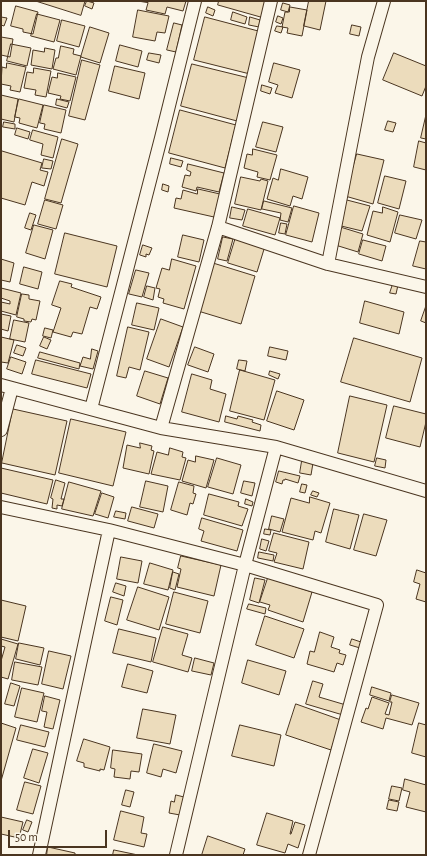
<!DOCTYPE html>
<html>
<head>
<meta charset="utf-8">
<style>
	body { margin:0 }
	#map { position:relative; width:427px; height:856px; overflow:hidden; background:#fbf6e9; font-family:"Alegreya Sans",sans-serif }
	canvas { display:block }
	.frame { position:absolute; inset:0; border:2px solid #4a3520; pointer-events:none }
	.scale { position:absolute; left:8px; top:830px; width:99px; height:18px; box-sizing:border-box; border:2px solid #4a3520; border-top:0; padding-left:5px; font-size:12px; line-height:14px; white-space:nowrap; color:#4a3520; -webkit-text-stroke:3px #fbf6e9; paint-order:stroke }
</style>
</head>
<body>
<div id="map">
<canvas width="427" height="856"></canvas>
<div class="frame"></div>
<div class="scale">50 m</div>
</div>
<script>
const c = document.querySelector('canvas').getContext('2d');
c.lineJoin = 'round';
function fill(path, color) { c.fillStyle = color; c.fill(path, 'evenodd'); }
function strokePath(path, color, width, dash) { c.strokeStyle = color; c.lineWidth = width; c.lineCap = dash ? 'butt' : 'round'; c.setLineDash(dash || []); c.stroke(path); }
const building = new Path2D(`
	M36,1H85L81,15Z
	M87,1L94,3L92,9L85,6Z
	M138,1H186L183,11L167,7L165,14L146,10L148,3Z
	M219,1H269L264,18L218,5Z
	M309,1H326L320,30L304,26Z
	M283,3L290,5L288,12L281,10Z
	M16,6L38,12L33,34L23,32V29L11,26Z
	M208,7L215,10L213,16L206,13Z
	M290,7L307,10L302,36L287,33L288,28L282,27L285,12H289Z
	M138,10L169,16L165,33L157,32L155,41L133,37Z
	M233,12L247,17L245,24L231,20Z
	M37,14L60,20L54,42L31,36Z
	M278,16L283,18L281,24L276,22Z
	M1,17L7,18L4,26L1,25Z
	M205,17L262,32L250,74L194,60Z
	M250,17L260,20L259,27L249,25Z
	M62,20L85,26L79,47L57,41Z
	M174,23L182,25L176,52L167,50Z
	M352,25L361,27L359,36L350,34Z
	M277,26L283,27L281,33L275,31Z
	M90,27L109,33L100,63L81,57Z
	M1,37L13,39L10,57L1,55Z
	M11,44L31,48L27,66L7,61Z
	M120,45L142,51L138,67L116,61Z
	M61,46L74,49L73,54L81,56L76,75L53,69L56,58H58Z
	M45,48L55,50L52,69L31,65L33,50L44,52Z
	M149,53L161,55L159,63L147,60Z
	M394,53L426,66V86L422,96L383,80Z
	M82,60L100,65L85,120L69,116Z
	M7,63L26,67L20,92L10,90L11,86L1,84L2,67L6,68Z
	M274,63L300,70L292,98L275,93L278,85L269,82Z
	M192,64L249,78L237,121L181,106Z
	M115,66L145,73L139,99L109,91Z
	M34,68L51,71L46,97L35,95L36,90L24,88L27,72L33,73Z
	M58,73L76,77L70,101L60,99L61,96L48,93L52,77L57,78Z
	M262,85L272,88L270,94L261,91Z
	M1,95L18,99L14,122L1,119Z
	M19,99L43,105L37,128L19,123L20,118L15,117Z
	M57,99L69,102L67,108L56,105Z
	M44,105L66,110L61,133L44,129L45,124L40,123Z
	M180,110L236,125L225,168L169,153Z
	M426,115V139L421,138Z
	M388,121L396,123L393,132L385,130Z
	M4,122L15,124V129L3,127Z
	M263,122L283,127L276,152L256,147Z
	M17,128L30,132L28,139L15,135Z
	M33,130L58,137L53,158L41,155L43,144L30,140Z
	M62,139L78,144L61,203L45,199Z
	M419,141L426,143V170L414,167Z
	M253,149L277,155L270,180L257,177L258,172L244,168L247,154L252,155Z
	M2,151L42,163L40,170L48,172L44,186L32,182L25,205L1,198V156Z
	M357,154L384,160L373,204L345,196Z
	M171,158L183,161L181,167L170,164Z
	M44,159L53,161L51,169L42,168Z
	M188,164L224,173L219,192L197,187L196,191L182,187L185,175L190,176L191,172L187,170Z
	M281,169L308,177L302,199L293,196L290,206L267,199L273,178L278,180Z
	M385,176L406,181L399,209L378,203Z
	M241,177L260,181L261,179L268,181L261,210L235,204Z
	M163,184L169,186L168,192L162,190Z
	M198,189L220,194L214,217L174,208L176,198L181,199L183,190L197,194Z
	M343,199L370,206L362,231L337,225Z
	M45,200L63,205L56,229L38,224Z
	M264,201L292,208L288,222L280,220L281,213L262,209Z
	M294,206L319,213L312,242L286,235Z
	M232,207L245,210L242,220L230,218Z
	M383,207L398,212L390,242L367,235L373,211L382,213Z
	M248,209L280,218L275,235L243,226Z
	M30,213L36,215L31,230L25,228Z
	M400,215L422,220L416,239L395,233Z
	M281,223L287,224L285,234L279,233Z
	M34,225L53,230L45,259L26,253Z
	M337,226L363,234L358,252L332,244Z
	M65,233L117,246L107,287L55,274Z
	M183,235L204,240L199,262L178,257Z
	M223,237L233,239L227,261L218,259Z
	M236,237L265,246L257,272L228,263Z
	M363,240L386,246L382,261L359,254Z
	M420,241L426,242V269L413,266Z
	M143,245L152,248L149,255L146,254V257L140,255Z
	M1,259L14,263L10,282L1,280Z
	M172,259L196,266L184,309L163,303L164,299L158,297L160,289L156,288L162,268L169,270Z
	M213,263L255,276L241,324L198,311Z
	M24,267L42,272L38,289L20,284Z
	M136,270L149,273L142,297L129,294Z
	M60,281L72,284L71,287L101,297L97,309L90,307L82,334L73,332L71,337L53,332L61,308L52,305Z
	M393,284L398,285L396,294L390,293Z
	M147,286L155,288L153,300L144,297Z
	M1,288L21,293L16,315L1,311V302L10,304V301L1,298Z
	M22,294L29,295V299L40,301L36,320L32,319L31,322L24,321V319L17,317Z
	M365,301L404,312L399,334L360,323Z
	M137,303L159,308L154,330L132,325Z
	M426,306V323L421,321Z
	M1,314L11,316L8,331L1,329Z
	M161,319L183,327L169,367L147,359Z
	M14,320L29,323L25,342L10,339Z
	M128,327L149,332L140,370L129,367L126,378L117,376Z
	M45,328L53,330L51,338L43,336Z
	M1,337L14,340L8,363L1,362Z
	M44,337L51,340L47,349L40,346Z
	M354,338L422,358L410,402L341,382Z
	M17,345L26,348L23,356L14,353Z
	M195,347L214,354L208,372L188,365Z
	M270,347L288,351L286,360L268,356Z
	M92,349L98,351L93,369L80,366L83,357L90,359Z
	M40,352L80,363L79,369L38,358Z
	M11,357L26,362L22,374L7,369Z
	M36,360L91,374L87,388L32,374Z
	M239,360L247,361L245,371L237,369Z
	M240,370L275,380L264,420L230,411Z
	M145,371L168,378L160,404L137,396Z
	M270,371L280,374L278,379L269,375Z
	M192,374L212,380L210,389L226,394L219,422L182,412Z
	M277,391L304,400L294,430L267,421Z
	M350,396L387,405L374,462L338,453Z
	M394,406L426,414V422L420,447L386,438Z
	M13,409L67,421L55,475L2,463Z
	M226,416L237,419L238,416L253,420L252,422L261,425L260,431L225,422Z
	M71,419L126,432L113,486L59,473Z
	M140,443L152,446L151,450L154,451L149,474L123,468L127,445L140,448Z
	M170,448L183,452L182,457L186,458L180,480L151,474L157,452L168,455Z
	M196,456L214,460L206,488L182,481L188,460L195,462Z
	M217,458L241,465L233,494L208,487Z
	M377,458L386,460L385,468L375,466Z
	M302,461L313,463L311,475L300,473Z
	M1,468L53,480L47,504L1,493Z
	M279,471L300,476L298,483L285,479V480H283L282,484L276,482Z
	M56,480L65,483L61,499H64L62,506L57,505V509L52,508L53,499L51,498Z
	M146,481L168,486L163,512L140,507Z
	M244,481L255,483L252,496L241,493Z
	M69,482L101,491L93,516L62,509Z
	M179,482L194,486L193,493L196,494L193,504L190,503L187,515L171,510Z
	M302,484L307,485L305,493L300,492Z
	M313,491L319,493L317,497L311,495Z
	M102,493L114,497L108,518L95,514Z
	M209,494L239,502L238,506L248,509L242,526L204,515Z
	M310,497L330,503L321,533L315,531L313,540L282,532L291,498L309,503Z
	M246,499L253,502L252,506L245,504Z
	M132,507L158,514L154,528L128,521Z
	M334,509L359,515L350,549L326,542Z
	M116,511L126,513L125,519L114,517Z
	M364,514L387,520L376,556L354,550Z
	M272,516L284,519L280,532L269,529Z
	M202,518L243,530L237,551L201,541L204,531L199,529Z
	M265,529L271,530L270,535L264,534Z
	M274,533L309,542L303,569L274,562L277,553L269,551Z
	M262,539L269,541L266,551L260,549Z
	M259,552L274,555L273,561L258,558Z
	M181,556L221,565L214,596L177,587L181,569L178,568Z
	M121,557L142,561L138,583L117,579Z
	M150,563L173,570L168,590L144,584Z
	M417,570L426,573V602L416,599L420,584L414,582Z
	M173,572L179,574L175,590L170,588Z
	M255,578L265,580L259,603L250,600Z
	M268,578L312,592L303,622L268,610L270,605L260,602Z
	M116,583L126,586L124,596L113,592Z
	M138,587L169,597L159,630L127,620Z
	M174,592L208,601L200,633L166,624Z
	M111,597L123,600L117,625L105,621Z
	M1,600L26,606L18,641L1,637Z
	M249,604L266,608L265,614L247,609Z
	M265,616L304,629L294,658L256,645Z
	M163,627L188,634L182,655L192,658L188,672L153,662Z
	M119,629L156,638L151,662L113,653Z
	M320,632L334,637L331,647L340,650L339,653L346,655L343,665L337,663L334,672L307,664L310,651L314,652Z
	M1,639L18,644L8,679L1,677V661L5,647L1,646Z
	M352,639L361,642L360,648L350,645Z
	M19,643L44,648L40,665L16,659Z
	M49,651L71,656L63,689L42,684Z
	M195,658L214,663L211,675L192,671Z
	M248,660L286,671L279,695L242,683Z
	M15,662L42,667L38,685L12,680Z
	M128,664L153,671L147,693L122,687Z
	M313,681L323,684L319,697L346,705L343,715L306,704Z
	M11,683L20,686L14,706L5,704Z
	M372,687L391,693L389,701L370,695Z
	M22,688L44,693L37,722L15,717Z
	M392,695L419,703L412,725L386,718L383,729L361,722L366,708L368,709L372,697L389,703L385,714L389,715L392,702H390Z
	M45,696L60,700L53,729L44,727L47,712L42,711Z
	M296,704L341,720L331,750L286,735Z
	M143,709L176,715L170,744L137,738Z
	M1,723L16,728L1,781Z
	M419,723L426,725V757L412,753Z
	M21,725L49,732L45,747L17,740Z
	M240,725L281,735L274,766L232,756Z
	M84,739L110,747L104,770L100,769V771L84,767V763L77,761Z
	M154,744L182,751L176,773L163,769L161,777L147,773Z
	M33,749L48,753L39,783L24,778Z
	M113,750L142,754L139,772L131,771L130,779L114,777L115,769L111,768Z
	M405,779L426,785V812L406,807L410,792L403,790Z
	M25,782L41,786L33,814L17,810Z
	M392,786L402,788L399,801L389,799Z
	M126,790L134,792L130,807L122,805Z
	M176,795L184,797L180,815L169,813L171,801L174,802Z
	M389,800L399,802L397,811L387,809Z
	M121,811L144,817L141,833L147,834L144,847L114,840Z
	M267,813L293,821L290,834H291L295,822L305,825L298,848L288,844L285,853L257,845Z
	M1,817L23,822L19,838L1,834Z
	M27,820L32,822L28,832L23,830Z
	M208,836L245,849L243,855H202Z
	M48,847L75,853V855H47Z
	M114,850L138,855H113Z`);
fill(building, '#ecdcbc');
strokePath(building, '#4a3520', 1);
const minor = new Path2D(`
	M218,227L328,264L426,287
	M328,264L368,57L384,1
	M1,385L161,428L276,447L426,491
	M91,409L161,138L195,1
	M161,428L218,227L271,1
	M1,430L12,388
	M1,507L109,530L245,565L377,605L309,855
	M39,855L109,530
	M176,855L245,565L276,447`);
strokePath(minor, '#4a3520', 14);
strokePath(minor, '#fbf6e9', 12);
</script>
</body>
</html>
